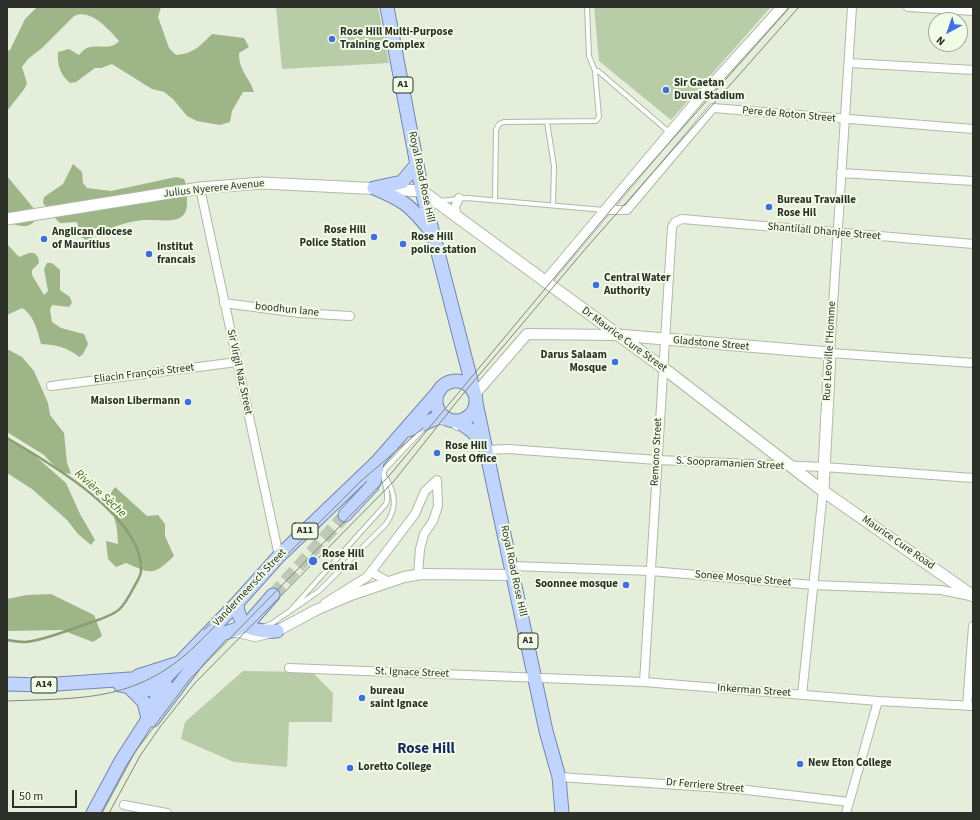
<!DOCTYPE html>
<html>
<head>
<meta charset="utf-8">
<style>
	body { margin:0 }
	#map { position:relative; width:980px; height:820px; overflow:hidden; background:#e4eeda; font-family:"Source Sans 3",sans-serif }
	canvas { display:block }
	.frame { position:absolute; inset:0; border:8px solid #2c3028; pointer-events:none }
	.north { position:absolute; left:928px; top:12px; width:40px; height:40px; box-sizing:border-box; background:#f1fce7; border:1px solid #a2aa9b; border-radius:50%; rotate:220deg; font-size:11px; font-weight:700; line-height:16px; text-align:center; color:#2c3028 }
	.north::after { content:''; display:block; margin:auto; width:14px; height:18px; background:#3f6edf; clip-path:polygon(50% 0,100% 100%,50% 72%,0 100%) }
	.scale { position:absolute; left:12px; top:790px; width:65px; height:18px; box-sizing:border-box; border:2px solid #2c3028; border-top:0; padding-left:5px; font-size:12px; line-height:14px; white-space:nowrap; color:#2c3028; -webkit-text-stroke:3px #f1fce7; paint-order:stroke }
</style>
</head>
<body>
<div id="map">
<canvas width="980" height="820"></canvas>
<div class="frame"></div>
<div class="north">N</div>
<div class="scale">50 m</div>
</div>
<script>
const c = document.querySelector('canvas').getContext('2d');
c.lineJoin = 'round';
function fill(path, color) { c.fillStyle = color; c.fill(path, 'evenodd'); }
function strokePath(path, color, width, dash) { c.strokeStyle = color; c.lineWidth = width; c.lineCap = dash ? 'butt' : 'round'; c.setLineDash(dash || []); c.stroke(path); }
function drawText(font, color, halo, rows, align = 'center') {
  c.font = font + ' "Source Sans 3",sans-serif'; c.lineWidth = 4; c.setLineDash([]); c.textBaseline = 'middle'; c.strokeStyle = halo; c.fillStyle = color; for (const [text, x, y, turn = 0] of rows) {
    c.save(); c.translate(x, y); c.rotate((+turn || 0) * Math.PI / 180); c.textAlign = isNaN(turn) ? turn : align; if (halo) c.strokeText(text, 0, 0); c.fillText(text, 0, 0); c.restore();
  }
}
fill(new Path2D(`
	M276,7H378L389,63L282,69Z
	M594,7H771L671,120L599,61Z
	M243,671L312,672L333,693L332,722H289L287,767L234,762L181,739L185,722Z`), '#b9cca8');
fill(new Path2D(`
	M37,7H161L158,17L169,48L176,55C193,54 200,46 212,34L244,38L249,47L239,53C239,72 249,76 254,92H243L232,111L230,122L220,125L197,121L187,116L173,99L164,92L152,89L112,64L101,68H95L76,82L70,83C60,75 57,64 58,52L69,49L79,55C81,53 84,49 87,48C98,44 111,51 119,41C109,30 91,8 74,16L42,48L28,59L22,67L27,83L25,88L7,111V51L10,50L25,19Z
	M73,164L82,172L83,183L87,188L111,191L176,177L184,179C187,186 187,193 187,201C188,227 164,219 147,220C140,220 130,222 123,224C109,227 99,236 86,240L81,237L77,222L60,223C53,217 49,210 43,203L44,197L63,184Z
	M7,176L40,216C28,230 23,227 7,222Z
	M7,244L19,257L29,253H34L38,257L39,263L32,270V275L44,295L48,291L44,269L47,263H52L60,270V290L70,297L72,303L69,307L52,305L50,310L52,322L61,328L84,334L88,344L83,354L79,357C67,347 57,345 41,344C38,332 34,315 22,308L7,315Z
	M7,349L22,357L34,371L48,403L50,415L64,433L67,463L71,474L60,472L44,455L7,432Z
	M7,439L33,454L66,483L80,514L95,540L91,545L78,534L67,520L32,489L7,473Z
	M115,487L147,516L158,515L165,524V536L174,556C153,576 152,574 126,563L116,567L108,559L106,541L118,544L117,529L109,496Z
	M51,594L94,615L102,636L93,642L62,630L7,631V599L27,595Z`), '#9eb588');
strokePath(new Path2D(`
	M7,438C48,462 144,517 141,571C141,576 136,583 134,587C122,610 119,613 95,621C76,627 44,641 25,642C19,642 13,641 7,640`), '#899f73', 2.5);
strokePath(new Path2D(`
	M273,595L345,515`), '#bfc8b6', 13, [13, 6]);
const service = new Path2D(`
	M587,7L589,56L595,71
	M547,122L554,166L553,205
	M495,200L496,130L499,124L504,122L596,121L599,117L595,71H598L669,132
	M440,201L467,198L604,210
	M439,422L448,423L457,428
	M290,611L386,504C391,491 380,480 385,469L423,429
	M265,626L271,624L319,591L386,524C397,508 396,495 386,478`);
const minor = new Path2D(`
	M852,7L830,353L973,363
	M908,7L973,11
	M849,63L973,70
	M841,173L973,181
	M200,188L279,556
	M605,210H627L713,108L973,129
	M457,216L455,207L459,198
	M224,303L299,313L350,316
	M51,386L237,362
	M487,450L508,449L657,460L824,467L973,478
	M512,566L651,571L813,585L941,590L970,596
	M371,572L389,582
	M325,603L367,577L415,514L425,491L437,480L438,506L433,521L424,534L420,549L418,575
	M289,668L644,682L878,701L973,706
	M644,682L672,227L675,222L682,219L973,244
	M802,695L823,491
	M967,706L973,626
	M559,777L738,789L849,802
	M124,805L167,813
	M846,813L878,701`);
const tertiary = new Path2D(`
	M545,282L696,102L782,7
	M475,394L527,334L617,335
	M233,631L255,636L277,631L316,610L351,595L404,577L422,574L514,575`);
const secondary = new Path2D(`
	M7,219L200,188L262,183L422,191L662,367L823,491L973,596
	M618,335L830,353L823,491`);
const primary = new Path2D(`
	M387,7L422,191L474,392
	M374,188C403,200 410,205 430,230
	M374,188L402,182L417,164
	M436 401a20 20 0 1 1 40 0a20 20 0 1 1-40 0Z
	M476,403L546,731L559,777L562,813
	M458,421L473,432L485,446
	M408,430L442,416
	M345,515L372,486L375,479L377,462
	M237,603C238,629 255,632 277,631
	M138,676L179,663
	M7,684L42,685L145,678L157,681L166,693
	M120,685L159,691L168,688
	M128,686L144,702L148,719
	M153,720L198,660L222,634L246,626L273,595
	M93,813L121,761L148,719L166,677L237,603L279,556L377,462L439,391`);
strokePath(service, '#afbaa6', 6);
strokePath(minor, '#afbaa6', 10);
strokePath(tertiary, '#afbaa6', 12);
strokePath(secondary, '#afbaa6', 13);
strokePath(primary, '#7288b1', 15);
strokePath(service, '#fff', 4);
strokePath(minor, '#fff', 8);
strokePath(tertiary, '#fff', 10);
strokePath(secondary, '#fff', 11);
strokePath(primary, '#c1d4fd', 13);
strokePath(new Path2D(`
	M204,630L228,607
	M7,701C81,698 135,702 193,648L361,481L423,428
	M102,813L135,752L190,679L389,476L630,187L790,7
	M109,813L140,756L160,727L195,683L394,481L463,394L587,247L799,7`), '#80877a', 1);
for (const [x, y, r, color] of [
	[332,39,4,"#3f6edf"],
	[666,90,4,"#3f6edf"],
	[769,207,4,"#3f6edf"],
	[374,237,4,"#3f6edf"],
	[44,239,4,"#3f6edf"],
	[403,244,4,"#3f6edf"],
	[149,254,4,"#3f6edf"],
	[596,285,4,"#3f6edf"],
	[615,362,4,"#3f6edf"],
	[188,402,4,"#3f6edf"],
	[437,453,4,"#3f6edf"],
	[313,561,5,"#3f6edf"],
	[626,585,4,"#3f6edf"],
	[362,698,4,"#3f6edf"],
	[800,764,4,"#3f6edf"],
	[350,768,4,"#3f6edf"]
]) { const dot = new Path2D(); dot.arc(x, y, r, 0, 2 * Math.PI); c.fillStyle = color; c.fill(dot); strokePath(dot, '#f1fce7', 1.5); }
for (const [x, y, w] of [
	[403,85,20],
	[305,531,26],
	[528,641,20],
	[44,685,26]
]) { const box = new Path2D(); box.roundRect(x - w / 2, y - 8, w, 16, 3); c.fillStyle = '#f1fce7'; c.fill(box); strokePath(box, '#2c3028', 1); }
drawText('bold 10px', '#2c3028', null, [
	["A1",403,85],
	["A11",305,531],
	["A1",528,641],
	["A14",44,685]
]);
drawText('bold 11px', '#2c3028', '#f1fce7', [
	["Rose Hill Multi-Purpose",340,33],
	["Training Complex",340,46],
	["Sir Gaetan",674,84],
	["Duval Stadium",674,97],
	["Bureau Travaille",777,201],
	["Rose Hil",777,214],
	["Rose Hill",366,231,"right"],
	["Police Station",366,244,"right"],
	["Anglican diocese",52,233],
	["of Mauritius",52,246],
	["Rose Hill",411,238],
	["police station",411,251],
	["Institut",157,248],
	["francais",157,261],
	["Central Water",604,279],
	["Authority",604,292],
	["Darus Salaam",607,356,"right"],
	["Mosque",607,369,"right"],
	["Maison Libermann",180,402,"right"],
	["Rose Hill",445,447],
	["Post Office",445,460],
	["Rose Hill",322,555],
	["Central",322,568],
	["Soonnee mosque",618,585,"right"],
	["bureau",370,692],
	["saint Ignace",370,705],
	["New Eton College",808,764],
	["Loretto College",358,768]
], 'left');
drawText('11px', '#2c3028', '#f1fce7', [
	["Pere de Roton Street",789,115,5],
	["Royal Road Rose Hill",421,177,78],
	["Julius Nyerere Avenue",214,189,-6],
	["Shantilall Dhanjee Street",824,232,5],
	["boodhun lane",287,310,6],
	["Dr Maurice Cure Street",624,340,36],
	["Gladstone Street",711,344,5],
	["Rue Leoville l'Homme",830,351,-87],
	["Sir Virgil Naz Street",239,372,78],
	["Eliacin François Street",144,374,-7],
	["Remono Street",657,452,-87],
	["S. Soopramanien Street",730,464,3],
	["Maurice Cure Road",898,543,35],
	["Royal Road Rose Hill",513,571,78],
	["Sonee Mosque Street",743,579,5],
	["Vandermeersch Street",250,588,-47],
	["St. Ignace Street",412,673,2],
	["Inkerman Street",754,691,4],
	["Dr Ferriere Street",705,786,5]
]);
drawText('italic 12px', '#3f5b19', '#f1fce7', [
	["Rivière Sèche",100,494,42]
]);
drawText('bold 15px', '#152b61', '#f1fce7', [
	["Rose Hill",426,750]
]);
</script>
</body>
</html>
